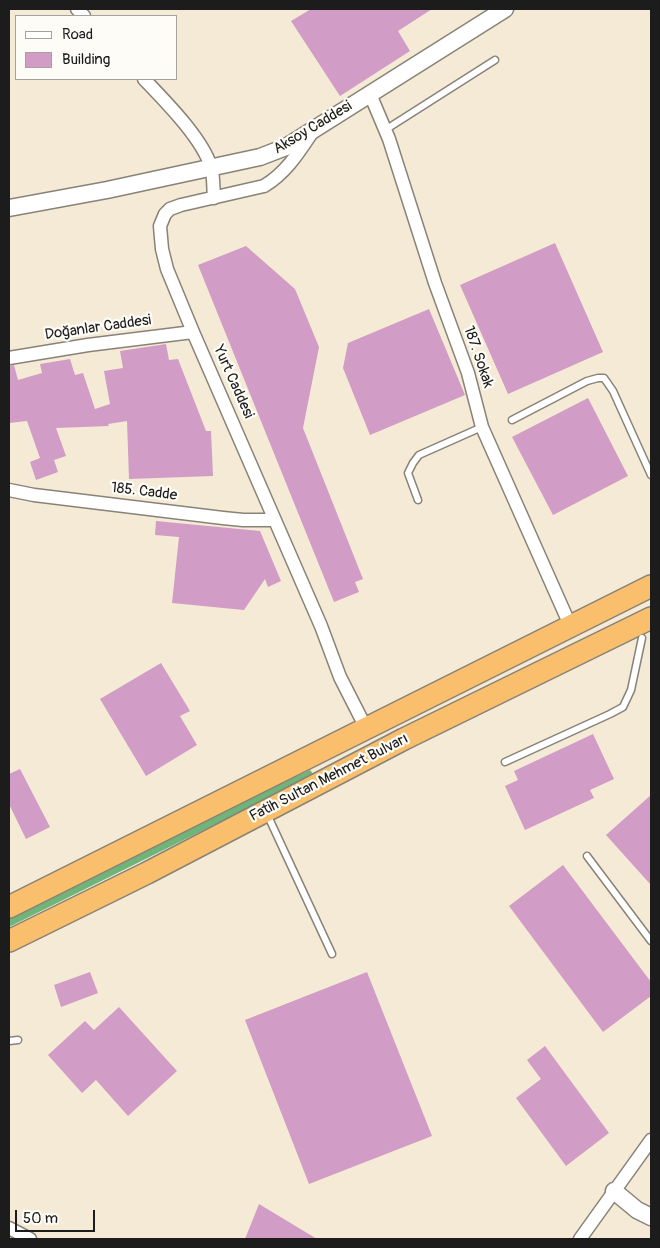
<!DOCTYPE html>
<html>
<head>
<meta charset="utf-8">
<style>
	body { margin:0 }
	#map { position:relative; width:660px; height:1248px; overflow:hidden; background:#f5ead5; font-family:Pangolin,sans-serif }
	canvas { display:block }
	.frame { position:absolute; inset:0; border:10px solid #1c1c1c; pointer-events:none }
	.legend { position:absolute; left:15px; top:15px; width:162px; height:65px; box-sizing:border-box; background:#fdfcf7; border:1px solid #a3a29f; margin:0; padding:6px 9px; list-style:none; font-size:15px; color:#1c1c1c }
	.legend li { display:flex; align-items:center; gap:10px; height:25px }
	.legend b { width:25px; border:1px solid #a3a29f }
	.scale { position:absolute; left:15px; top:1210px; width:80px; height:22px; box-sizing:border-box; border:2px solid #1c1c1c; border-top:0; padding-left:6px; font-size:15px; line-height:18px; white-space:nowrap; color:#1c1c1c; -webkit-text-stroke:4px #fdfcf7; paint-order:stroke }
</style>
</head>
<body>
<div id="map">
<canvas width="660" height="1248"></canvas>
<div class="frame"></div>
<ul class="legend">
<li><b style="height:6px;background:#fff"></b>Road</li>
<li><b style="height:14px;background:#d19cc5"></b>Building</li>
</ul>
<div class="scale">50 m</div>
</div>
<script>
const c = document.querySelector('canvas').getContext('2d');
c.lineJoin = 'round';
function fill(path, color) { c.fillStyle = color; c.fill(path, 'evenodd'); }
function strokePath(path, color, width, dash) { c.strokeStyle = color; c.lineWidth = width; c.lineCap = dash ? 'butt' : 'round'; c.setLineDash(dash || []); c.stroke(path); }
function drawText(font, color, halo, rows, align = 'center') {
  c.font = font + ' Pangolin,sans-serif'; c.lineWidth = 4.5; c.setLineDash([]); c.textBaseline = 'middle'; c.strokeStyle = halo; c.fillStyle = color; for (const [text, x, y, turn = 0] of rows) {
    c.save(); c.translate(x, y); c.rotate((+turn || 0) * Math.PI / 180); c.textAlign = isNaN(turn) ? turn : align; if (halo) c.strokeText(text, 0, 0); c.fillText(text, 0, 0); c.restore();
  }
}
fill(new Path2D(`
	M310,770L314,775L9,927V916L183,830Z`), '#6fb478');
fill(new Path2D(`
	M311,9H432L398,31L410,51L340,96L291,21Z
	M555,243L603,352L508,394L460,285Z
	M246,246L295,289L319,347L303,428L363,579L355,582L359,592L334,602L198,265Z
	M429,309L465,395L370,435L343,368L348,343Z
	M166,344L169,360L178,359L206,431H211L213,476L129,479L127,421L108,424L109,426L56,428L66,456L54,460L58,472L36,480L30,462L40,458L27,421L9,423V366L14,365L18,380L42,373L40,364L70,359L75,375L83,373L95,409L110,404L104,371L123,368L120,351Z
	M588,398L628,476L553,515L512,437Z
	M156,521L260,531L281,581L268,587L265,579L244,610L172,603L179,537L155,535Z
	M161,663L190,711L180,716L197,745L146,776L100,699Z
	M593,734L614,779L590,790L594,798L525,830L505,786L518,780L514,771Z
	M20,769L50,827L26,839L9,804V774Z
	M651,795V885L606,835Z
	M563,865L651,982V996L603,1032L509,906Z
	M90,972L98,993L61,1007L54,985Z
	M367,972L432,1136L309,1184L245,1020Z
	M119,1007L177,1071L128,1116L96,1080L82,1093L48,1055L85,1021L94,1030Z
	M545,1046L609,1133L566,1166L516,1098L541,1079L527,1060Z
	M259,1204L317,1239H245Z`), '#d19cc5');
const service = new Path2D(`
	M385,130L495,60
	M512,420L587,381L598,378H604L613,391L651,475
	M418,500L408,473L413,463L419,455L482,427
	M505,762L610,714L623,707L631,690L642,638
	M267,814L332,954
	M587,856L651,941
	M9,1041L18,1040`);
const minor = new Path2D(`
	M77,9L84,16
	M144,79C165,101 202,138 211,167C214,177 213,188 214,198
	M370,94L389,139L435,283L468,373L482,427L570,625
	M313,131C299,152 286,173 264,186L181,205L170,209L165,214L160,226L162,249L167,269L193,332L321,626L340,677L366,728
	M9,358L88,345L193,332
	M9,490L34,495L223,518L243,520H275
	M9,1228L30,1239
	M580,1239L651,1140`);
const tertiary = new Path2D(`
	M9,208L107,190L260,157L286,147L505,9
	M614,1191L637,1210L651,1217`);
const trunk = new Path2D(`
	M9,907L651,586
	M9,941L147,873L404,739L651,618`);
strokePath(service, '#888378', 9);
strokePath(minor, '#888378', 15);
strokePath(tertiary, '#888378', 19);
strokePath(trunk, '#888378', 24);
strokePath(service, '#fff', 6);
strokePath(minor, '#fff', 12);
strokePath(tertiary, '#fff', 16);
strokePath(trunk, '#f9bf6c', 21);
drawText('15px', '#1c1c1c', '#fdfcf7', [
	["Aksoy Caddesi",313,128,-31],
	["Doğanlar Caddesi",98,328,-8],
	["187. Sokak",478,357,71],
	["Yurt Caddesi",233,382,66],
	["185. Cadde",144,492,7],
	["Fatih Sultan Mehmet Bulvarı",329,778,-27]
]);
</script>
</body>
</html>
